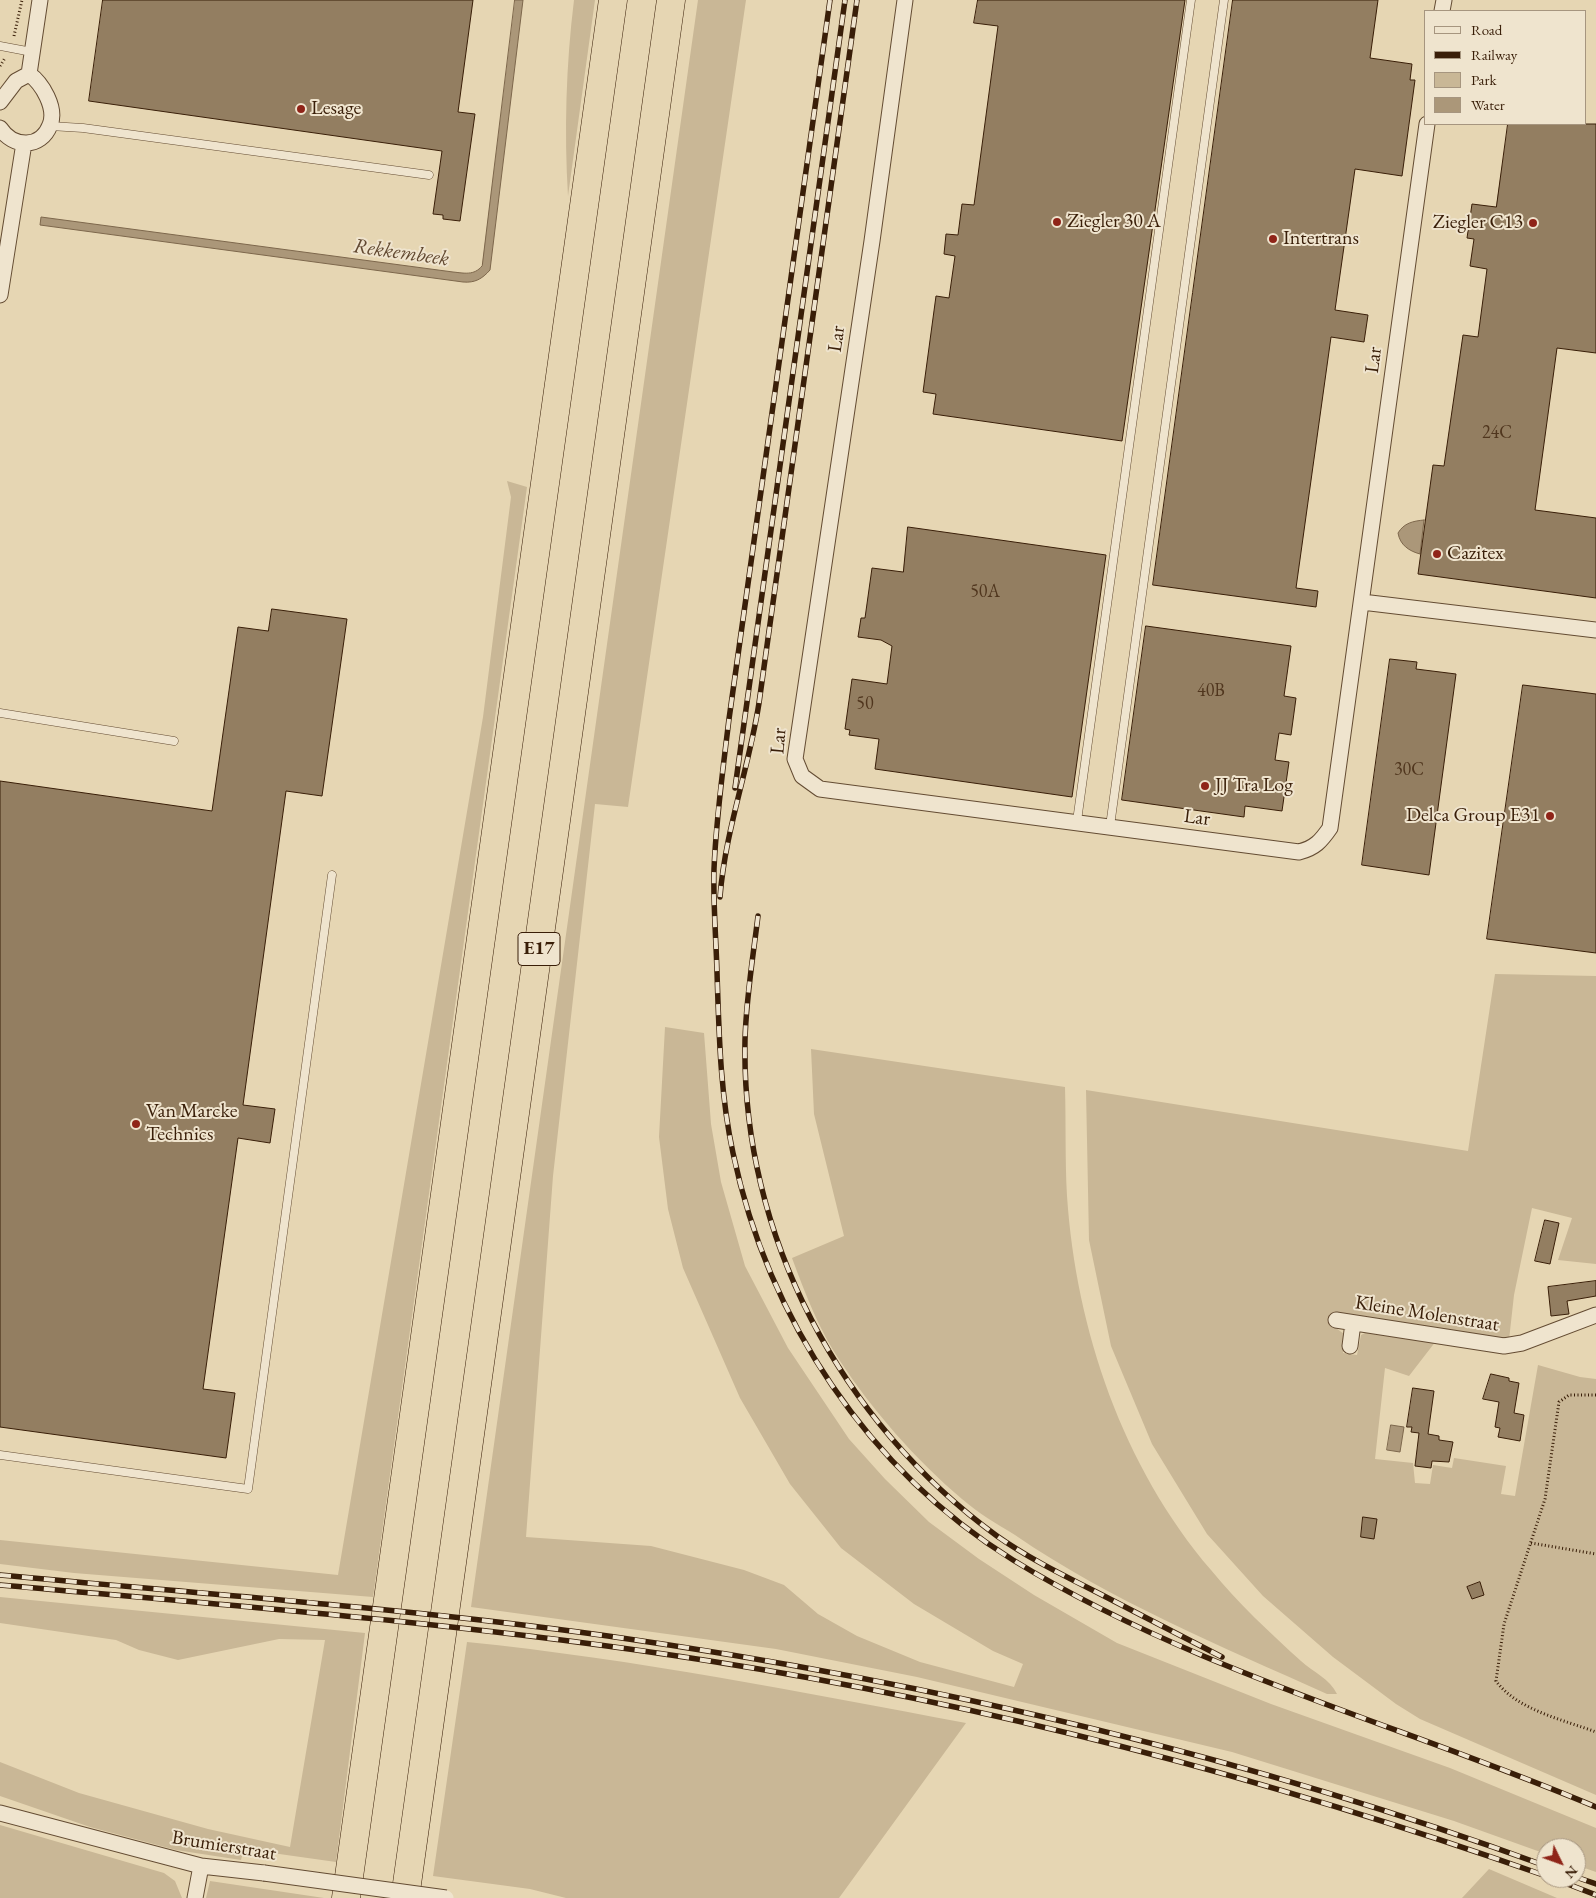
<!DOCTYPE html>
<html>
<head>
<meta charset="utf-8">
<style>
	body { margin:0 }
	#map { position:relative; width:1596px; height:1898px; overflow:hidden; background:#e6d6b3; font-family:"EB Garamond",serif }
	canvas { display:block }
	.legend { position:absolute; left:1424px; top:10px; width:162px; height:115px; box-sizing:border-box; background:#efe4ce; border:1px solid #a6957f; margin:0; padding:6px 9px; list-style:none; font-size:15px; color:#391e08 }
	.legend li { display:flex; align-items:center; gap:10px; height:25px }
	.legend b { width:25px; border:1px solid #a6957f }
	.north { position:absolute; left:1536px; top:1838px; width:50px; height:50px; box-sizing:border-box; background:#efe4ce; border:1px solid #a6957f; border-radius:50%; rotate:132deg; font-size:14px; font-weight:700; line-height:20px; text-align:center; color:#391e08 }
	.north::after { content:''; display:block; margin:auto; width:18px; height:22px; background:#8f2418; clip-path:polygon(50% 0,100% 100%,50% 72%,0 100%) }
</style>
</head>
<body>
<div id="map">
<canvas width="1596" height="1898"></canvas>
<ul class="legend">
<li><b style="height:6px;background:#efe4ce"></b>Road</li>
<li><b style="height:6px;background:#391e08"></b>Railway</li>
<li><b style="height:14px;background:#c9b796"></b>Park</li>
<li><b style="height:14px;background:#ab9779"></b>Water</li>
</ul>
<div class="north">N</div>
</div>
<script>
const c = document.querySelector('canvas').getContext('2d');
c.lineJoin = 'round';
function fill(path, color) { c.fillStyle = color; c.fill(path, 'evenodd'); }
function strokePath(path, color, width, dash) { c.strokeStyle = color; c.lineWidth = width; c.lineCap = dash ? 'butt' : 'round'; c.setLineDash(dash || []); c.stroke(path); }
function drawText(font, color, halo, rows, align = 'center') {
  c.font = font + ' "EB Garamond",serif'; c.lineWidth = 4; c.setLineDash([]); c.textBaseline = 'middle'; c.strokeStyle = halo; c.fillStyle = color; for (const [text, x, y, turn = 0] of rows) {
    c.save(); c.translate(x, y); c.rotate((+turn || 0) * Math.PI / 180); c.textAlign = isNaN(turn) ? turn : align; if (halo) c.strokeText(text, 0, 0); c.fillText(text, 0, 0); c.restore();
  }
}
fill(new Path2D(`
	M574,0H595L568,196C564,132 566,64 574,0Z
	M698,0H746L628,807L595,804L553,1176L526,1537L651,1546L744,1570L784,1585L818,1614L857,1636L920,1662L1014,1687L1023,1664L993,1651L914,1604L841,1548L790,1484L740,1398L683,1268L668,1209L659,1137L665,1027L704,1033L711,1124L721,1182L745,1266L788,1348L849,1439L885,1479L929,1522L979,1559L1034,1595L1117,1643L1271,1704L1450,1768L1596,1828V1872L1576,1865V1848H1546V1854L1454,1821L1232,1752L917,1677L776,1649L471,1607Z
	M507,481L527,487L373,1597L74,1573L0,1564V1540L338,1575L483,717L511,497Z
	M1495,974L1596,976V1264L1558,1260L1572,1218L1532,1208L1514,1295L1509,1340L1332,1325L1344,1334L1343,1353L1357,1355L1361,1335L1367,1332L1436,1341L1409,1376L1385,1368L1375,1459L1413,1463L1415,1483L1430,1484L1433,1465L1452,1468L1454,1458L1506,1466L1501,1494L1515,1496L1538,1365L1580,1377L1596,1379V1795L1420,1719L1396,1704L1333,1657L1263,1596L1207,1534L1152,1444L1111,1346L1089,1240L1086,1090L1468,1151Z
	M811,1049L1065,1087C1066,1123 1065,1160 1067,1196C1076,1330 1123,1467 1211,1570C1238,1603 1270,1633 1301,1661C1313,1672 1330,1679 1337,1694H1327C1221,1646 1111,1601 1015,1535C997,1524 978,1513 962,1499C916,1460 873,1411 840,1361C819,1330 805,1293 792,1258L844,1236L814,1114Z
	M0,1597L365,1633L336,1862L244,1849L241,1860L176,1850L90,1827L0,1796V1762L79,1793L208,1829L290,1847L325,1640L279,1639L178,1660L139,1650L116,1640L0,1623Z
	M467,1642C635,1659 801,1692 966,1723L839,1898H566L530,1889L433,1876Z
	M0,1825L164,1873L175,1881L182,1898H0Z
	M1489,1869L1557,1898H1462Z
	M210,1881L324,1898H206Z`), '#c9b796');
const water = new Path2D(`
	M515,0H523L490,270C482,279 475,283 463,282L40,225L41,217L453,272C464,273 474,276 482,266Z
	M1424,520L1420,554C1409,551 1400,545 1398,533C1404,523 1413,521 1424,520Z
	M1391,1425L1404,1427L1400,1452L1387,1450Z`);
fill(water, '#ab9779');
strokePath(water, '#7d674c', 1);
const building = new Path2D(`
	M103,0H473L458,112L475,114L460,221L443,219V215L433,214L442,151L89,101Z
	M978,0H1185L1122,441L933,414L936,394L923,392L936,296L949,298L955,256L944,254L946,234L958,235L962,204L974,205L998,26L974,23Z
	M1233,0H1378L1370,58L1412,64L1410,80H1415L1402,176L1355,169L1335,310L1368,315L1364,342L1331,337L1296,588L1318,591L1316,607L1153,585Z
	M1508,124H1596V353L1557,348L1535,510L1596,518V598L1418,574L1433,465L1444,466L1463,335L1478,337L1487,269L1470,266L1474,239L1467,238L1472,204L1496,207Z
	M908,527L1106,555L1072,797L875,769L879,739L849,735L850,730L845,729L852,679L887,684L892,646L881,640L858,637L861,618H865L872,568L903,572Z
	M272,609L347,619L322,796L286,791L243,1105L275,1109L270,1143L238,1138L203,1389L235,1393L226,1458L0,1427V781L212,811L238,627L268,631Z
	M1146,626L1291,646L1284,696L1296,698L1291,735L1279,733L1275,760L1289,762L1282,811L1245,806L1244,817L1122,800Z
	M1390,659L1417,662L1416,669L1456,674L1429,875L1362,865Z
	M1523,685L1596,694V953L1487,939Z
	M1545,1220L1559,1223L1550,1264L1535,1261Z
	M1596,1281V1296L1567,1301L1569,1314L1551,1316L1548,1287Z
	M1491,1374L1509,1378V1381L1519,1383L1514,1413L1524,1415L1520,1441L1498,1437L1500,1428L1495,1427L1499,1402L1483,1399Z
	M1413,1388L1434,1391L1428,1434L1439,1436V1440L1453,1442L1449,1462L1432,1461L1431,1468L1415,1466L1419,1433L1411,1432L1412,1427H1407Z
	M1363,1517L1377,1519L1374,1539L1361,1537Z
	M1480,1582L1484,1595L1472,1599L1467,1587Z`);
fill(building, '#937e61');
strokePath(building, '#391e08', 1);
const lane = new Path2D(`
	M0,46L32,52
	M50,126L83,128L429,175
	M0,713L174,741
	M1077,821L1191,0
	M1110,826L1224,0
	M0,1455L248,1489L332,875`);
const street = new Path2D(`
	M905,0L872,241L795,759L802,776L820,789L1299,852C1315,848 1321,841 1330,828L1427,124
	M1442,11L1444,0
	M29,74L40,0
	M0,102L16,81L29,74C42,83 57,108 50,125C41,149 13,148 0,128
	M0,295L24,143
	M1362,602L1596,630
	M1336,1320L1504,1346L1522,1343L1596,1315
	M1350,1346L1353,1323
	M0,1813L201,1866L264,1873
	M195,1898L201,1866`);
const highway = new Path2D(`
	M346,1898L613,0
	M405,1898L671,0`);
strokePath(lane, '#644c33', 9);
strokePath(street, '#644c33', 17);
strokePath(highway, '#391e08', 29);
strokePath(new Path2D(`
	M14,36L22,0
	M0,66L5,58
	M1596,1395H1569L1559,1402L1545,1499L1504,1624L1496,1681C1517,1710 1564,1720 1596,1732
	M1531,1543L1596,1554`), '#391e08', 3, [1, 2.5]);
strokePath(lane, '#efe4ce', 8);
strokePath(street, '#efe4ce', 15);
strokePath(highway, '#e6d6b3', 28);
const rail = new Path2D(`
	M830,0L729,719C723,769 716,819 714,869C713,903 716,937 717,972C719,1033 720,1093 733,1153C768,1319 868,1470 1013,1560C1194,1671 1402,1725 1596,1807
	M735,788L845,0
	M720,897C725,831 749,768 759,703L857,0
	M758,916C753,957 746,999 745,1040C741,1236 841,1422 997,1536C1031,1560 1069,1578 1106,1597C1145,1617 1183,1637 1222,1657
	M0,1575C203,1594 406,1608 608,1636C927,1681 1243,1755 1546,1866
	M0,1585C237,1606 475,1624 710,1661C995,1706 1274,1780 1546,1876
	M1576,1877L1596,1884
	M1552,1878L1596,1895`);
strokePath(rail, '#391e08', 5.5);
strokePath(rail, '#efe4ce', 4, [11]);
const streetBridge = new Path2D(`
	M264,1873L446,1898`);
strokePath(streetBridge, '#644c33', 17, []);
strokePath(streetBridge, '#efe4ce', 15);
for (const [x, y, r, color] of [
	[301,109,5,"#8f2418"],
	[1057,222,5,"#8f2418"],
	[1533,223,5,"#8f2418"],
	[1273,239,5,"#8f2418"],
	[1437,554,5,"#8f2418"],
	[1205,786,5,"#8f2418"],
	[1550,816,5,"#8f2418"],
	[136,1124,5,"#8f2418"]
]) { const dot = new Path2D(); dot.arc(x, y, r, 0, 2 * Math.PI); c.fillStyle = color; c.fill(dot); strokePath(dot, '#efe4ce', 2); }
drawText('18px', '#50361e', null, [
	["24C",1497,433],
	["50A",985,592],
	["40B",1211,691],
	["50",865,704],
	["30C",1409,770]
]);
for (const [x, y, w] of [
	[539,949,42]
]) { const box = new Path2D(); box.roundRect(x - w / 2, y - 16.5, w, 33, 4); c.fillStyle = '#efe4ce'; c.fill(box); strokePath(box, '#391e08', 1); }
drawText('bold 19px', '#391e08', null, [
	["E17",539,949]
]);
drawText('20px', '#391e08', '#efe4ce', [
	["Lesage",311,109],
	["Ziegler 30 A",1067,222],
	["Ziegler C13",1523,223,"right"],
	["Intertrans",1283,239],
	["Cazitex",1447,554],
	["JJ Tra Log",1215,786],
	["Delca Group E31",1540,816,"right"],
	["Van Marcke",146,1112],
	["Technics",146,1135]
], 'left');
drawText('20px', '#391e08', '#efe4ce', [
	["Lar",837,339,-82],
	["Lar",1374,360,-83],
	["Lar",779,741,-85],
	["Lar",1197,818,7],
	["Kleine Molenstraat",1427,1314,9],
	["Brumierstraat",224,1846,9]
]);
drawText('italic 21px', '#614830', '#efe4ce', [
	["Rekkembeek",401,253,8]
]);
</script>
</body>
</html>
